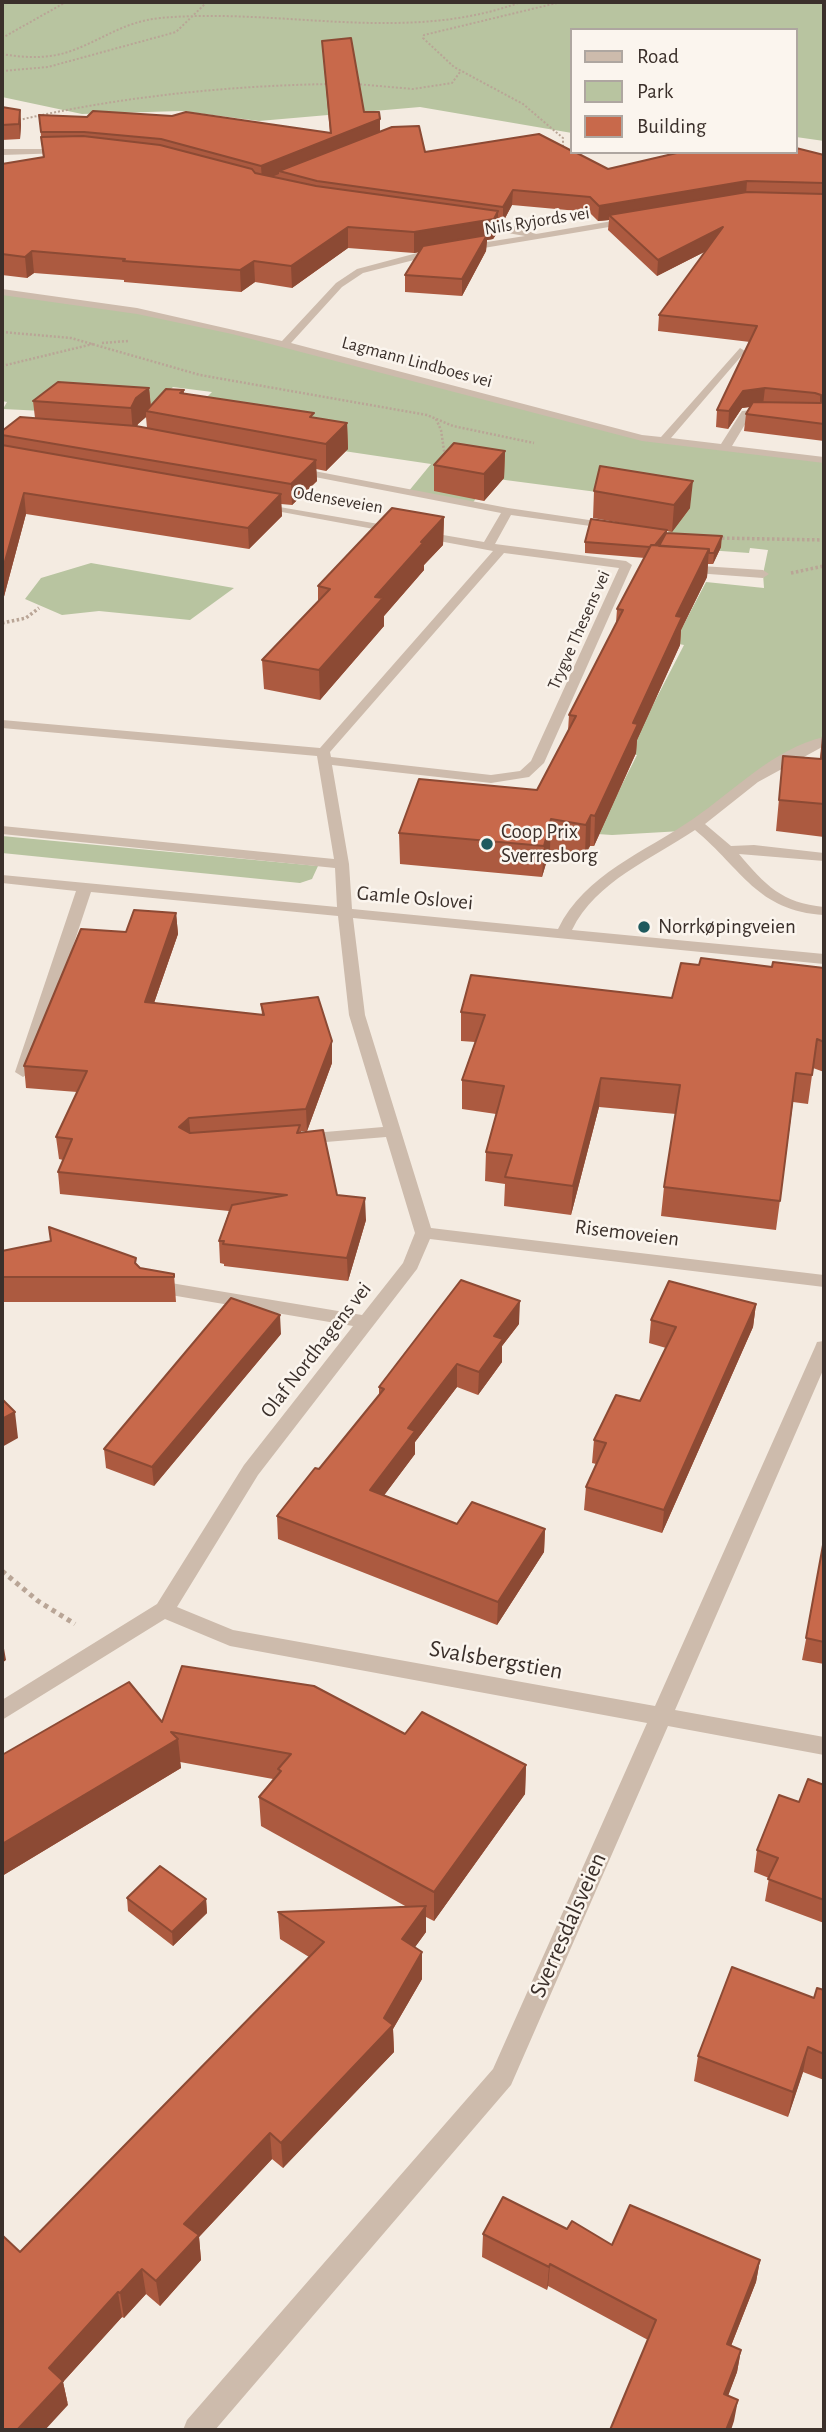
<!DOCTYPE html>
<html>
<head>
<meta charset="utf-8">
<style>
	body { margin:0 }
	#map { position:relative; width:826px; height:2432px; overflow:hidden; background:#f4ebe1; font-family:"Alegreya Sans",sans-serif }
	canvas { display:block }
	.frame { position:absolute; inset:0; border:4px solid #3b302b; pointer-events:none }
	.legend { position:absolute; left:570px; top:28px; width:228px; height:126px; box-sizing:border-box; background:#fbf5ee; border:2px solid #aea6a0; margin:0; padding:9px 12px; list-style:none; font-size:21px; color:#3b302b }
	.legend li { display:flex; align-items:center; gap:14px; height:35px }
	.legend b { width:35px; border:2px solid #aea6a0 }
</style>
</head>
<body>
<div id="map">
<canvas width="826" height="2432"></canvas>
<div class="frame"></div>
<ul class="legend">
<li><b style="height:9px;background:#cdbbac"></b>Road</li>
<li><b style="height:19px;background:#b8c4a0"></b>Park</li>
<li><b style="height:19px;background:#c8694b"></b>Building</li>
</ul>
</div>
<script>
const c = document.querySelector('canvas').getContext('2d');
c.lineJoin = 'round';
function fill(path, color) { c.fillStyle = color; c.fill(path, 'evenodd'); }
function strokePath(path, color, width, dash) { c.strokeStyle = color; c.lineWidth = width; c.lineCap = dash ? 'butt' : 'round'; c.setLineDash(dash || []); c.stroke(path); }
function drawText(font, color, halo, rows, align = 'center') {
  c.font = font + ' "Alegreya Sans",sans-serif'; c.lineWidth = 5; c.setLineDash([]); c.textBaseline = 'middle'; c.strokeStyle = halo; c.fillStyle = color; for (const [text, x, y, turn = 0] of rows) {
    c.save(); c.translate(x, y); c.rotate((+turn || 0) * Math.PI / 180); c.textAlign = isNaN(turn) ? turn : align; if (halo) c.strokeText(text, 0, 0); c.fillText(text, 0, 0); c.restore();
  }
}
fill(new Path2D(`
	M2,2H824V141L796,137V30H572V133L420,107L259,121L181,111L82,114L2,97Z
	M2,292L137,311L233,331L642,438L748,453L824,458V744L800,751L682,831L612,835L597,834L637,755L628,753L684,645L674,643L706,582L764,588L763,574L768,550L750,548L749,553L666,547L669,527L681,503L490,478L472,504L408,492L431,464L310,446L194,410L212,392L173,387L153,405L124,415L3,409L7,402L2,401Z
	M91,563L234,588L190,620L99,611L62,615L25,599L41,578Z
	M2,836L318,866L312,879L300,883L2,853Z`), '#b8c4a0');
strokePath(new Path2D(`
	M561,2L424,35L423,38L454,67L523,104L563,138V148
	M2,38L66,2
	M2,54C25,58 49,59 71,51C104,39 123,22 160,18C281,7 405,45 521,2
	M2,71L48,67L176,32L207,2
	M356,84L413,89L452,83L460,72
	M15,121C117,97 224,86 329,84`), '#b9a596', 2, [2, 2]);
strokePath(new Path2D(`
	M2,332L71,338L200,375L427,415L453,426L534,443
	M102,343L128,341
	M2,366L93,344
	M436,419L441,430L445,457`), '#b9a596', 2.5, [2, 2]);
strokePath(new Path2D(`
	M717,538L824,540
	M791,573L824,566
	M2,623L26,618L39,608`), '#b9a596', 3.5, [2.5, 2.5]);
strokePath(new Path2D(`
	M2,1571L38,1601L75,1624`), '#b9a596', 5, [4.5, 4.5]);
fill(new Path2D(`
	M2,149H65L69,151L65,153L2,155Z
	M630,218L634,221L633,223L418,259L363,273L342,287L291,343L642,435L661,437L740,348L745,351L744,353L671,438L721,444L742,411L770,408L774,409V413L750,416L732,446L824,457V463L642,441L232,334L137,314L2,295V289L137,308L282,341L336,283L357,269L417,253L525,236L473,227L470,226V222L514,226L536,234Z
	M293,467L508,508L616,524V528L612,529L511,515L495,544L626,561L632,565L544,763L529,777L491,783L332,765L349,864L352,909L558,929C585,874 645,852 693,819C734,791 773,749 824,737V746L758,782L705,824L731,846L754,845L824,853V861L739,854C765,885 782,903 824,907V915C757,911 742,869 695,830C652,859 596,881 572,930L824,954V964L353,918L365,1015L431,1228L824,1275V1287L430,1239L417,1269L258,1475L177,1607L233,1630L655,1706L815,1347L817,1342L824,1341V1368L675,1710L824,1737V1755L668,1726L511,2085L215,2430H183L187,2420L493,2069L647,1723L230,1646L165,1619L2,1720V1700L157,1604L244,1465L353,1326L153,1292L147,1290L144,1286L147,1282L153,1280L362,1315L403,1263L415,1233L386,1137L302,1144L294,1139L302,1134L383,1127L349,1015L338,916L91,892L31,1072L23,1077L15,1072L76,891L2,883V875L337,907L335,868L2,834V826L334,859L317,756L2,728V720L320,748L493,551L260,508L254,505L256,503L484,542L501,513L289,472V468ZM504,553L619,568L531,761L520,771L491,775L331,757L330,752Z
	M686,565L763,570L769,574L763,578L682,572V566Z`), '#cdbbac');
fill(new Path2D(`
	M322,41L364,112L380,119V131L425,152L608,169L824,155V441L744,431L746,414L750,407L742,408L728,429L716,427L717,410L750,342L658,331L659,315L706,251L657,276L608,230L609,220L598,221L589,212L512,205L503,222L498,221V232L493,239L487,240L486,251L462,296L405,292V275L419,252L414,253L348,248L292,288L255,282L241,292L124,282V280L34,273L27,278L2,275V164L43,157L39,115L330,133Z
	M2,107L20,110L21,125L20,139L2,140Z
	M149,388L151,406L184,390V394L314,418L347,423L348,449L326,471L316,469L317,481L292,505L281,504L282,516L249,549L26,514L2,604V431L35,418L33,401ZM146,417L147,428L137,426L138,424Z
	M505,451L504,478L484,501L434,491V465Z
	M594,491L690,508L672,532L667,531L666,533L721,547L713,564H708L707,577L681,630L680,645L637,740L636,753L594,846H590L585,855L550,850L542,877L400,864L399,833L537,790L568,731L569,715L616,623L617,609L645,558L585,553V542L621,523L593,518Z
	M444,517L443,545L424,565V570L384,616V626L320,700L264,689L262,660L318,601V586Z
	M823,736H824V837L776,831L783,756L820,759Z
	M176,913L178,934L154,1003L262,1015L261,1004L332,1041V1063L307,1131H301V1133L337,1195L366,1220L348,1281L224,1266V1264L220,1263L219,1241L229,1211L60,1194L58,1172L63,1160L59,1159L56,1137L77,1092L26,1088L24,1066L126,932Z
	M699,965L824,968V1072L813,1068L808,1104L793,1102L776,1230L661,1216L664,1187L676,1114L599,1107L571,1215L504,1206L505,1184L485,1181L486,1152L496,1114L462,1109V1080L475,1042L461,1041V1012L672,998Z
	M49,1227L137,1264L140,1268L174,1274L176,1302H2V1251L51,1241Z
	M756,1304L753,1327L662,1533L584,1510L586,1487L596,1464L592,1463L594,1440L640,1401L666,1348L649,1343L651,1320Z
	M519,1324L502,1346V1362L478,1395L457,1387L415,1442V1454L384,1495L457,1524L545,1529L544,1552L497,1625L278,1539L277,1516L319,1469L379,1395V1387Z
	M281,1334L154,1486L106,1468L104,1449Z
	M824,1545V1664L802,1660Z
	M162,1722L405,1734L526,1765L525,1794L434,1921L426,1917V1932L415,1947L422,1979L393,2029L394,2052L283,2168L272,2159L199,2237L201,2260L160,2306L146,2294L124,2318L122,2317L63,2382L68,2405L20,2252L309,1957L280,1939L278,1912L407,1907L261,1826L259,1797L273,1779L180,1762L181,1768L2,1876V1755Z
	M824,1785V1923L765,1901L769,1878L754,1872L757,1850L799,1802Z
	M127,1898L206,1899L207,1913L173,1946L128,1911Z
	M824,1990V2080L803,2072L788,2117L694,2081L698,2056L814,1998Z
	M567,2229L612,2245L760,2260L756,2282L731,2346L741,2350L737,2372L728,2395L734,2421L648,2340L548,2286L547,2290L482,2257L483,2234Z`), '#ac5a40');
fill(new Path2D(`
	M20,110L21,125L20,139L19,124Z
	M380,119V134L279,171V174L262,181L261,166Z
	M747,181L746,195L609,215V220L598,221L599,206Z
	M513,190L512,205L503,222V207Z
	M498,211V232L493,239L487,240L486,251L462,296V279L484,241L414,253V232Z
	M348,227V248L292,288L291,266Z
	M723,227L722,243L657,276L658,260Z
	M32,251L34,273L27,278L25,257Z
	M254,261L255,282L241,292L240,270Z
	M149,388L151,412L146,411V417L138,424L133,434L131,408L136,398Z
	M765,388L763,405L742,408L728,429L729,411L743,391Z
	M347,423L348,449L326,471V444Z
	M505,451L504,478L484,501V474Z
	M316,460L317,481L292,505L291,484Z
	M693,481L690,508L672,532L674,505Z
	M24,493L26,514L2,604V572Z
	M281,494L282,516L249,549L248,528Z
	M444,517L443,545L424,565V570L384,616V626L320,700L319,670L375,597L421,542Z
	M667,530L666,540L659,550L653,548Z
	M722,536L721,547L713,564L714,553Z
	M709,549L707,577L681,630L680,645L637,740L636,753L594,846L595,816L676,616Z
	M591,815L590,846L585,855L586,825Z
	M551,819L550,850L542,877L544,846Z
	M176,913L178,934L147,1023L145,1002Z
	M332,1041V1063L307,1131L306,1109Z
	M601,1078L599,1107L571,1215L573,1186Z
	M189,1118L191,1140L179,1127Z
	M365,1198L366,1220L348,1281L347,1258Z
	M520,1301L519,1324L502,1346V1362L478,1395L479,1372L494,1336Z
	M756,1304L753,1327L662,1533L664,1510Z
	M280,1315L281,1334L154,1486L152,1467Z
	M457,1364V1387L415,1442V1454L371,1513L370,1490L408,1428Z
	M15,1412L18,1438L2,1447V1419Z
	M545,1529L544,1552L497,1625L498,1602Z
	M2,1637L6,1660L2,1663Z
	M178,1739L181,1768L2,1876V1844Z
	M526,1765L525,1794L434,1921V1892Z
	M206,1899L207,1913L173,1946L172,1932Z
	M426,1906V1932L402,1965V1939Z
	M422,1952V1979L393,2029L394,2052L283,2168L281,2143L384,2018Z
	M808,2047L803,2072L788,2117L793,2092Z
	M270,2133L272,2159L199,2237L201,2260L160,2306L156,2281L184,2224Z
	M760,2260L756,2282L723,2366L727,2344Z
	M550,2264L548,2286L547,2290L549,2267Z
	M142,2269L146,2294L124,2318L120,2293Z
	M118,2292L122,2317L63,2382L68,2405L45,2430H17L49,2368Z
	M741,2350L737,2372L721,2415L724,2394Z
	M738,2400L734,2421L731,2430H726Z`), '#8c4a34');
const building = new Path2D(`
	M351,38L364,112H379L380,119L261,166L161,139L84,132H41L39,115L87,117L93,111L172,116L186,112L331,133L322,41Z
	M2,107L20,110L19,124L2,125Z
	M419,126L425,152L539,134L572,151V152H575L608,169L681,152H796V148L824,155V183L747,181L599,206L590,197L513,190L503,207L317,181L279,171L392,127Z
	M83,136L160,145L252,169L255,173L316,186L498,211L494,219L414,232L348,227L291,266L254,261L240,270L123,261L125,259L32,251L25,257L2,254V164L44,157L41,137Z
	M747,192L824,194V424L746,414L753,402L821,403V395L815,393L765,388L743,391L729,411L717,410L757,326L659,315L723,227L658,260L609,215Z
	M487,235L462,279L405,275L423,246Z
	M58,382L149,388L136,398L131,408L33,401Z
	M166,389L184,390L180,393L314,413L310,417L347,423L326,444L146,411Z
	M20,417L136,426L316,460L291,484L2,435V431Z
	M454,443L505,451L484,474L434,465Z
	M2,445L281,494L248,528L24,493L2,572Z
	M600,466L693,481L674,505L594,491Z
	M392,508L444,517L421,542H424L375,597L383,598L319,670L262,660L330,589L318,586Z
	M591,519L667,530L655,545H651L650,547L585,542Z
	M666,533L722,536L714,553H709V549L659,546Z
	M651,545L709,549L676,616L682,617L633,723L638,724L595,816L591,815L586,825L551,819L544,846L399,833L419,779L537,790L576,716L569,715L623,610L617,609Z
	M823,736H824V804L779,800L783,756L821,759Z
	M134,910L176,913L145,1002L264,1015L261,1004L318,997L332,1041L306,1109L189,1118L179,1127L190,1133L300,1125L297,1133L323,1130L337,1195L365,1198L347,1258L223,1244L224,1241H219L232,1205L287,1195L58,1172L72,1139L56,1137L87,1071L24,1066L81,929L126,932Z
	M701,958L772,967L773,962L824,968V1042L817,1039L812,1075L796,1073L780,1201L664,1187L680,1085L601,1078L573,1186L505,1177L512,1155L486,1152L504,1086L462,1080L485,1015L461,1012L471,975L672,998L681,963L699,965Z
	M49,1227L136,1258L135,1263L140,1268L174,1274V1277H2V1251L51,1241Z
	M461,1280L520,1301L494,1336L503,1339L479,1372L457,1364L408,1428L415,1431L370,1490L457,1524L472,1502L545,1529L498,1602L277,1516L315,1468L319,1469L384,1389L379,1387Z
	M669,1281L756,1304L664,1510L586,1487L606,1443L594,1440L616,1395L640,1401L676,1327L651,1320Z
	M231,1298L280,1315L152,1467L104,1449Z
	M2,1399L15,1412L2,1419Z
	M823,1545H824V1642L806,1638Z
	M182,1666L314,1686L405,1734L422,1712L526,1765L434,1892L259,1797L281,1771L278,1769L291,1754L171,1732L178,1739L2,1844V1755L129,1682L162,1722Z
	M808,1779L824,1785V1900L768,1879L778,1858L757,1850L779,1795L799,1802Z
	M160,1866L206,1899L172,1932L127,1898Z
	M426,1906L402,1939L422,1952L384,2018L393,2025L281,2143L270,2133L184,2224L199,2235L156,2281L142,2269L120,2293L118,2292L49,2368L63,2381L17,2430H2V2235L20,2252L324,1942L278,1912Z
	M732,1967L814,1998L817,1988L824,1990V2054L808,2047L793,2092L698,2056Z
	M503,2197L567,2229L572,2221L612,2245L630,2205L760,2260L727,2344L741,2350L724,2394L738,2400L726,2430H610L656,2320L550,2264L549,2267L483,2234Z`);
fill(building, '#c8694b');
strokePath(building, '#8c4a34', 2);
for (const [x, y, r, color] of [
	[487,844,7,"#1f5a5e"],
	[644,927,7,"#1f5a5e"]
]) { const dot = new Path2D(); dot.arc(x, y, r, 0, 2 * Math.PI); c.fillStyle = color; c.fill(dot); strokePath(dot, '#fbf5ee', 2.5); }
drawText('18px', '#3b302b', '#fbf5ee', [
	["Nils Ryjords vei",537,221,-9],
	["Lagmann Lindboes vei",417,362,15],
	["Odenseveien",338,500,10],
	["Trygve Thesens vei",579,630,-66]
]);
drawText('21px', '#3b302b', '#fbf5ee', [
	["Coop Prix",501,832],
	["Sverresborg",501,856],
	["Norrkøpingveien",658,927]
], 'left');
drawText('21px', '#3b302b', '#fbf5ee', [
	["Gamle Oslovei",415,898,5],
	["Risemoveien",627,1233,7],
	["Olaf Nordhagens vei",316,1350,-52]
]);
drawText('24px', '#3b302b', '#fbf5ee', [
	["Svalsbergstien",496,1660,10],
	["Sverresdalsveien",568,1925,-66]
]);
</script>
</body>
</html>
